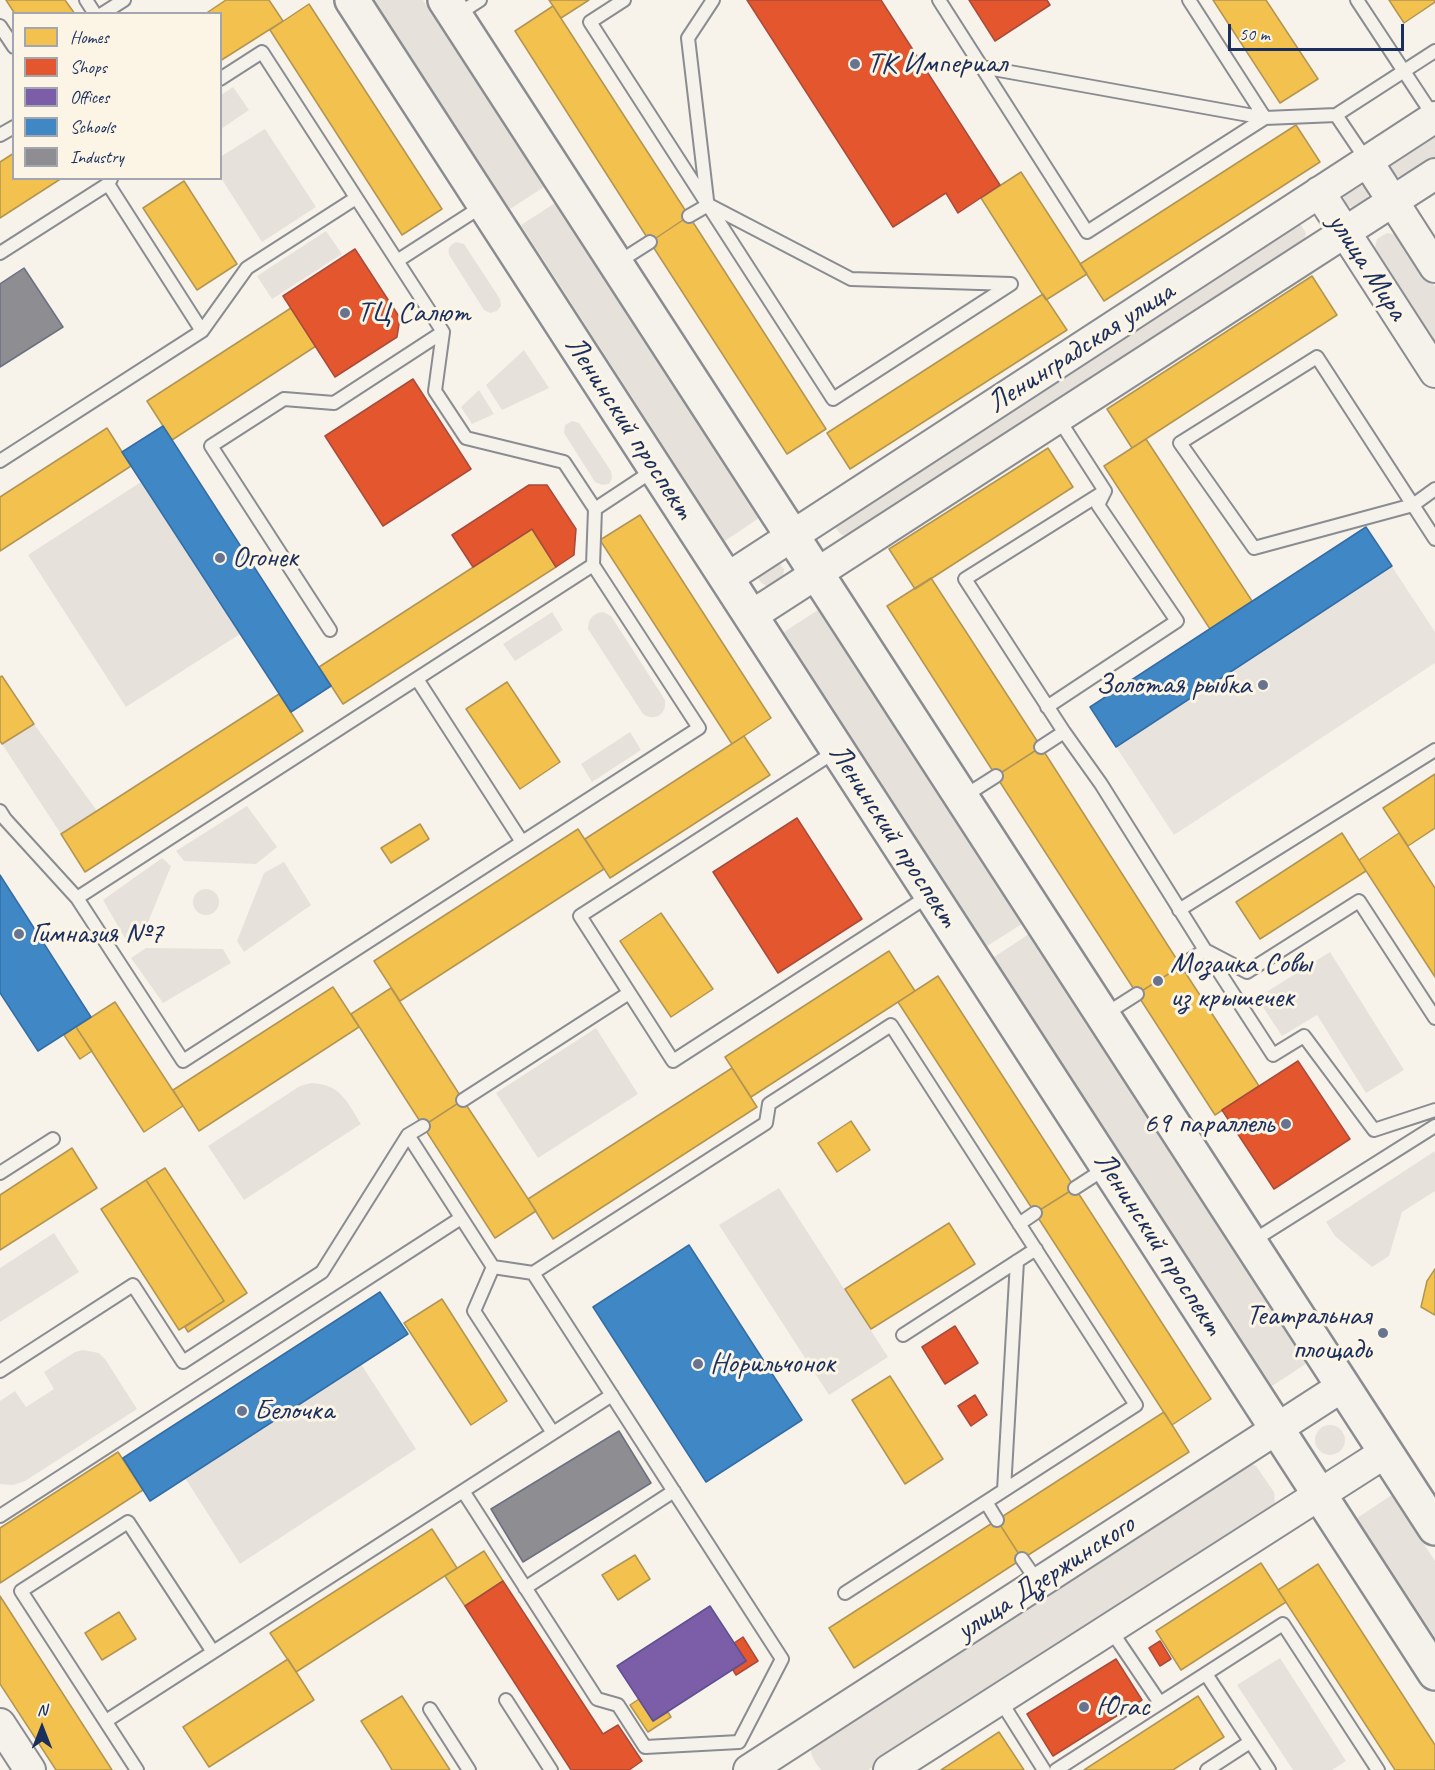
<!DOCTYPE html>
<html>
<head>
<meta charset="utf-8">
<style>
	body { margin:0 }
	#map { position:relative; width:1435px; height:1770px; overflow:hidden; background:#f7f3ea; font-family:Caveat,sans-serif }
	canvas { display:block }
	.legend { position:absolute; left:12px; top:12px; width:210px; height:168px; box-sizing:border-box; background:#fcf5e5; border:2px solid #a2a6af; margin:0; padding:8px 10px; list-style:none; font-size:18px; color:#1b2f5e }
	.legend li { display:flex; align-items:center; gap:12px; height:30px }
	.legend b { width:30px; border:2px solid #a2a6af }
	.north { position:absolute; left:12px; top:1698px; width:60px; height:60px; -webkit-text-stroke:4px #fcf5e5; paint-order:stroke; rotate:0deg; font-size:16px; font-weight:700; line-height:24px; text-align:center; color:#1b2f5e }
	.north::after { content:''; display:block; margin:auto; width:21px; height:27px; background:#1b2f5e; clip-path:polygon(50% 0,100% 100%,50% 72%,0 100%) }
	.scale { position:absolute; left:1228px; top:24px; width:176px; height:27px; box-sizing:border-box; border:3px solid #1b2f5e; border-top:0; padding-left:8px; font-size:18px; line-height:21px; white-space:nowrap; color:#1b2f5e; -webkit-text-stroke:4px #fcf5e5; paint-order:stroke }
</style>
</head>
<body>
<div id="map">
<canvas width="1435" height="1770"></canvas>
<ul class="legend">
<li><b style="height:16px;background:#f2c14e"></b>Homes</li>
<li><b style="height:16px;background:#e4572e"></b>Shops</li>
<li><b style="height:16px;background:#7b5ea7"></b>Offices</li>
<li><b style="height:16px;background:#3f88c5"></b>Schools</li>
<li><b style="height:16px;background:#8d8d92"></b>Industry</li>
</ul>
<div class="north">N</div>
<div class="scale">50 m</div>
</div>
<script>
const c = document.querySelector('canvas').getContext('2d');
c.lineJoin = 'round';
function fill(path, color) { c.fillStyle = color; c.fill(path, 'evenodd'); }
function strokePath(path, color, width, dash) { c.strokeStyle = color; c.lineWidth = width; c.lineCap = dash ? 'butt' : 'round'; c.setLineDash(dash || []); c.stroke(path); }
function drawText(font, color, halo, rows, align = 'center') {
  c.font = font + ' Caveat,sans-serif'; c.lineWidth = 6; c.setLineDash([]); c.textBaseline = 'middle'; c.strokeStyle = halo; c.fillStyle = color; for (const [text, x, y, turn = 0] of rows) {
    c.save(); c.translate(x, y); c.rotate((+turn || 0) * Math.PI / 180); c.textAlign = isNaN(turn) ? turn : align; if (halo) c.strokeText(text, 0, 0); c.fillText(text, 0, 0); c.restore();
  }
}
fill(new Path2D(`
	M1366,527L1435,632V663L1174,835L1090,707Z`), '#e8e4dd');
fill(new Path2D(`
	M374,0H423L544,187L510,209Z
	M233,87L249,110L221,129V95Z
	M1435,128V158C1424,166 1388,194 1390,160Z
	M265,129L316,207L262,242L221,178L220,157Z
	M1359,184L1367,189C1372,206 1357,215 1345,203L1343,192Z
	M555,203L759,518L725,541L521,225Z
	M1296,223L1301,225L1306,233L1304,242L850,537C842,536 838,533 835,526Z
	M326,231L342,254L272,299L257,276Z
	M1387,233L1399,235L1403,238L1435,287V349L1374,250L1377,239Z
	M456,242L464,244L500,299L501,306L497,311L490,313L484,310L451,258C446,251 449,245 456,242Z
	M524,350L549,388L502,410L486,385Z
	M479,390L494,414L472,424L461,407Z
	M572,421L579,423L611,471L612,478L609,484L602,485L595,482L564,433L565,425Z
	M141,482L240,634L126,707L28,555Z
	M778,561L784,569L783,580L769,587C761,584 757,580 757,571Z
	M818,610L1022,924L987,946L784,632Z
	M552,612L563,630L515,661L503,644Z
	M603,612L611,616L665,700C667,714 655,722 643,714L588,629C588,619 593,613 603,612Z
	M34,724L97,811L61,834L2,744Z
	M630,732L641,750L592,782L581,764Z
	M247,806L277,847L256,864L184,861L176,851Z
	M162,858L171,866L142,937L129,945L103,900Z
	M284,862L311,905L244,952L237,941L264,873Z
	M193 902a13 13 0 1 1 26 0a13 13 0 1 1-26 0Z
	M1029,934L1307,1363L1272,1386L994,957Z
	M146,948L223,949L231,963L163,1003L131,958Z
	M1330,952L1404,1070L1366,1093L1317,1015L1282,1036L1257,998Z
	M596,1028L638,1094L538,1158L496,1093Z
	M311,1083C341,1084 347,1102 361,1124L244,1200L208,1146L300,1086Z
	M1435,1151V1191L1402,1212L1389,1256L1372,1267L1335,1236L1326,1222Z
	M779,1188L888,1357L829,1395L719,1225Z
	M54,1233L79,1272L0,1322V1268Z
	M83,1350L99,1353L105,1359L137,1409L25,1481L13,1485L0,1484V1401L15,1391L26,1407L54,1389L44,1372L75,1352Z
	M361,1364L416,1449L240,1564L185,1478Z
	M1315 1440a15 15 0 1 1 30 0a15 15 0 1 1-30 0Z
	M1247,1463L1256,1466L1274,1492L1275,1503L1273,1508L1268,1512L868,1770H821C815,1762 810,1756 811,1746Z
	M1392,1495L1435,1561V1637L1357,1518Z
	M1280,1658L1346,1761L1332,1770H1293L1237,1685Z`), '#e6e2db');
const homes = new Path2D(`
	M6,0H65L75,14H15Z
	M226,0H269L283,21L220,61V14H205Z
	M549,0H589L561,18Z
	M1213,0H1266L1318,79L1280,103Z
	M1389,0H1435V2L1404,23Z
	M309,4L442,209L402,235L270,30Z
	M553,6L689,216L650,242L515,31Z
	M1296,125L1320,162L1104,301L1080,264Z
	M14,153V178H62L0,218V162Z
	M1021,172L1087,274L1046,300L981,198Z
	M184,181L237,264L197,290L143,208Z
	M689,216L826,429L787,454L650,242Z
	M1312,276L1337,315L1132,448L1107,409Z
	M1043,294L1067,330L850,469L827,433Z
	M291,308L316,346L172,440L147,401Z
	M107,428L131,466L0,551V497Z
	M1146,439L1252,601L1210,629L1104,466Z
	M1048,448L1073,487L915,589L889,549Z
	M640,515L771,718L732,744L600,540Z
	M532,529L556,567L343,704L319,667Z
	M931,578L1041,747L996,776L887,606Z
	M2,676L34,724L2,744L0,741V677Z
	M507,682L560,762L520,789L466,709Z
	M279,694L303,731L85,872L61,834Z
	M744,736L770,775L610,878L585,839Z
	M1041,747L1181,966L1137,994L996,776Z
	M1435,774V828L1408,846L1383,808Z
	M420,824L429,839L391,863L381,848Z
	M578,829L604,869L400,1001L374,961Z
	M1342,833L1366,871L1260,939L1236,902Z
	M1399,833L1435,888V977L1359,860Z
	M661,913L713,989L671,1017L620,941Z
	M889,951L915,991L751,1097L725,1057Z
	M1181,966L1259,1086L1215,1115L1137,994Z
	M938,976L1075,1188L1035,1213L898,1002Z
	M333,987L359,1027L199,1131L173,1090Z
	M391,988L463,1100L423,1126L351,1014Z
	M115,1002L183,1106L144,1132L76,1027Z
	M76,1027L92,1051L80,1059L64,1035Z
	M732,1068L757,1107L553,1239L528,1199Z
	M463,1100L536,1211L495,1238L423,1126Z
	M851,1121L870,1150L837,1172L818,1143Z
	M72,1148L97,1188L0,1250V1195Z
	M165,1168L247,1293L188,1332L185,1327L224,1301L146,1180Z
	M146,1180L224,1301L179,1330L101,1209Z
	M1075,1188L1211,1399L1172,1425L1035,1213Z
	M949,1223L975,1264L871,1329L845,1289Z
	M1435,1269V1315L1421,1307L1427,1281Z
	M442,1299L507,1401L471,1425L404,1323Z
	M890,1376L943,1459L905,1484L852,1400Z
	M1164,1412L1189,1452L1022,1559L997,1520Z
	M118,1452L143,1490L0,1583V1528Z
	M997,1520L1022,1559L854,1668L829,1628Z
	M432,1529L457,1568L296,1672L270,1633Z
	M484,1551L503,1581L465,1606L445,1576Z
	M635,1555L650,1579L618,1600L602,1575Z
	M1261,1563L1286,1602L1181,1670L1156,1631Z
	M1318,1564L1435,1745V1770H1395L1278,1590Z
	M0,1596L112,1770H56L0,1684Z
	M119,1612L136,1639L102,1660L85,1633Z
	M288,1659L314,1700L209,1767L183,1727Z
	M402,1696L450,1770H392L382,1753L361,1721Z
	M1198,1696L1224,1737L1173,1770H1084Z
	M639,1699L653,1721L668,1712L671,1717L648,1732L630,1705Z
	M999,1732L1024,1770H941Z`);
fill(homes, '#f2c14e');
strokePath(homes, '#b29553', 1.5);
const shops = new Path2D(`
	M747,0H881L1000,185L958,213L946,193L893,227Z
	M969,0H1047L1050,5L995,41Z
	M355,249L400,318L397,337L335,377L283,296Z
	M413,379L471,469L383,526L325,436Z
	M529,485H547L576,529L574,555L556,567L532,529L473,567L452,535Z
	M797,818L862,919L778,973L713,872Z
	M1298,1061L1350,1139L1274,1189L1222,1110Z
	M955,1326L978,1363L945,1384L922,1347Z
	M975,1395L987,1415L971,1426L958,1406Z
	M503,1581L603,1734L618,1725L642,1761L629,1770H571L465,1606Z
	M743,1637L758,1661L736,1675L733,1670L746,1661L734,1643Z
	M1160,1641L1171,1659L1160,1666L1149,1648Z
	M1116,1659L1142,1700L1053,1756L1027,1714Z`);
fill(shops, '#e4572e');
strokePath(shops, '#a84b3c', 1.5);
const offices = new Path2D(`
	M710,1606L746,1661L653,1721L617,1666Z`);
fill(offices, '#7b5ea7');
strokePath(offices, '#5e5091', 1.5);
const schools = new Path2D(`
	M163,426L331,686L291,712L122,452Z
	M1366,527L1392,566L1116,747L1090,707Z
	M0,875L91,1017L38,1051L0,993Z
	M689,1245L802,1420L706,1482L593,1307Z
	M380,1292L408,1334L150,1501L123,1458Z`);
fill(schools, '#3f88c5');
strokePath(schools, '#346da6', 1.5);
const industry = new Path2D(`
	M24,268L63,327L0,367V284Z
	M619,1431L651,1483L523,1562L491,1509Z`);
fill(industry, '#8d8d92');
strokePath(industry, '#6b7182', 1.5);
const service = new Path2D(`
	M86,0L95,14
	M624,0L590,22L833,399L1011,284
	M939,0L1087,232L1265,118
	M1189,0L1265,118
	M1357,0L1434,117
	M102,14L124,0
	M457,15L480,0
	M0,26L14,47
	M982,67L1265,118L1336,115L1367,161
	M220,79L262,52L443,332L334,403L284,399L211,446L330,630
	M1336,115L1435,51
	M0,135L14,127
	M108,184L202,331
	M707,200L688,38L713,0
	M709,205L851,279L1011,284
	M689,216L708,205
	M0,253L108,184L111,179
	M397,261L484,205
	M617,263L650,242
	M443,332L435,391L466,438L564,462L595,509
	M1058,418L1105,491
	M0,461L202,331L247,268L356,198
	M1435,489L1413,505L1254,548L1180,443L1317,357L1435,539
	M1105,491L965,579L1064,732L1101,784L1205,950L1247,972L1359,901L1435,1018
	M417,679L522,842
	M1047,707L1177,621L1098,505L1105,491
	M1041,747L1064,732
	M836,751L580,916L673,1061L930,895
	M963,797L996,776
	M0,811L5,819L77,898L183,1061L699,728L593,565L595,509L654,470
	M77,898L593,565
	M1179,910L1435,750
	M1181,966L1205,950L1273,1055L1304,1036L1374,1130L1435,1110
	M1104,1015L1137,994
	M463,1100L629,993
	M408,1135L493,1267L533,1273L766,1123L769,1104L891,1025L1136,1405L845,1593
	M0,1173L53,1139
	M1075,1188L1106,1168
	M1019,1224L1035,1213
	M1251,1242L1435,1126
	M493,1267L474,1311L553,1433
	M533,1273L782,1659L739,1742
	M903,1335L1036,1249
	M0,1371L133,1285L183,1362L322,1272L408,1135L423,1126
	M1004,1490L1017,1261
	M463,1491L597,1699L618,1705L645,1747L739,1742
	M986,1502L997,1520
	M0,1516L461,1218
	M1022,1559L1038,1582
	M525,1588L674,1491
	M1110,1629L1160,1703
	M1206,1674L1269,1770
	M506,1700L551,1770
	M1000,1700L1044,1770
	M430,1709L469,1770
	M106,1721L612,1395
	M137,1770L21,1591L128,1522L213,1652
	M1056,1770L1283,1624L1378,1770
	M1207,1770L1250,1742`);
const tertiary = new Path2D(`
	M1367,161L1435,267
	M1319,192L1435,372
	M726,579L1435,117
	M751,616L1435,174
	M0,1724L30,1770
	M749,1770L1343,1386
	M889,1770L1386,1452`);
const secondary = new Path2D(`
	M352,0L1435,1673
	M445,0L1435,1528`);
strokePath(service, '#8a8c91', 16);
strokePath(tertiary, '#8a8c91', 34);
strokePath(secondary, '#8a8c91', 38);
strokePath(service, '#f5f2ec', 12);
strokePath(tertiary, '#f5f2ec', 30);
strokePath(secondary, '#f5f2ec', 33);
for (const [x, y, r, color] of [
	[855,64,6,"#68748f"],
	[345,313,6,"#68748f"],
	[220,558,6,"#68748f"],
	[1263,685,6,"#68748f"],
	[19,934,6,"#68748f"],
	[1158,981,6,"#68748f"],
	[1286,1124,6,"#68748f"],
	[1383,1333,6,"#68748f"],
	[698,1364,6,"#68748f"],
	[242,1411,6,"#68748f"],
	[1084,1707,6,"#68748f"]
]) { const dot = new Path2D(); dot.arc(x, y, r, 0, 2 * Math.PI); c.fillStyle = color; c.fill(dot); strokePath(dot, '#fcf5e5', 2); }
drawText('30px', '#1b2f5e', '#fcf5e5', [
	["ТК Империал",867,64],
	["ТЦ Салют",357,313],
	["Огонек",232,558],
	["Золотая рыбка",1251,685,"right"],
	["Гимназия №7",31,934],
	["Мозаика Совы",1170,964],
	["из крышечек",1170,998],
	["69 параллель",1274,1124,"right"],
	["Театральная",1371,1316,"right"],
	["площадь",1371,1350,"right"],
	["Норильчонок",710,1364],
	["Белочка",254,1411],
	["Югас",1096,1707]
], 'left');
drawText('30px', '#1b2f5e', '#fcf5e5', [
	["улица Мира",1367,267,57],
	["Ленинградская улица",1081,348,-33],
	["Ленинский проспект",629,428,57],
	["Ленинский проспект",893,836,57],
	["Ленинский проспект",1158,1244,57],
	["улица Дзержинского",1046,1578,-33]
]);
</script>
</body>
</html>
